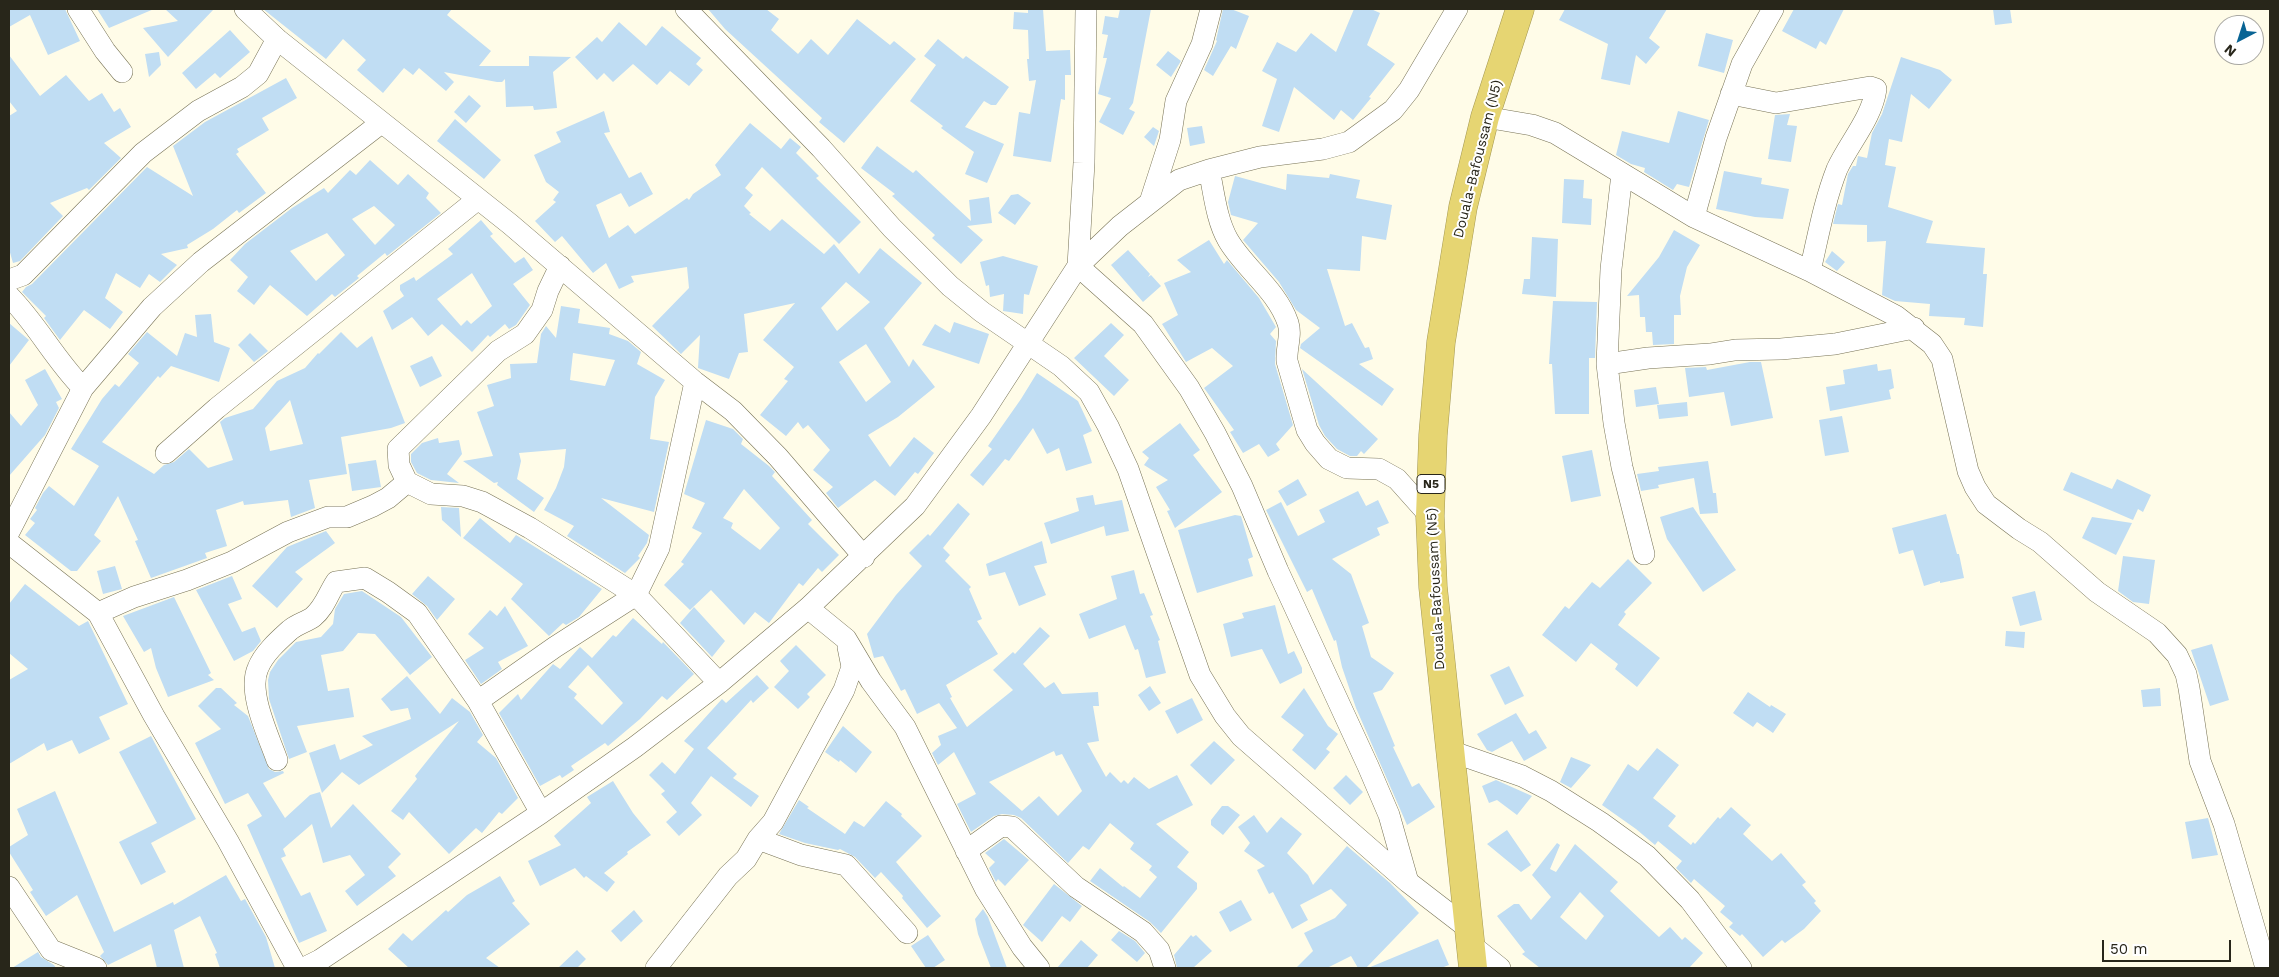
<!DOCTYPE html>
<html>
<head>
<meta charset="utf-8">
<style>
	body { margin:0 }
	#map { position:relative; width:2279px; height:977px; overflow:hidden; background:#fffce8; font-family:"Work Sans",sans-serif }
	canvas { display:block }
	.frame { position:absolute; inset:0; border:10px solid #28261a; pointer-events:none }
	.north { position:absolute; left:2214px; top:15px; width:50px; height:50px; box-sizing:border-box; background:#fff; border:1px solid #a9a8a3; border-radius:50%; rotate:220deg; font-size:14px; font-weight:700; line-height:20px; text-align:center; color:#28261a }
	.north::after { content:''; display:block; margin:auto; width:18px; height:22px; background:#096494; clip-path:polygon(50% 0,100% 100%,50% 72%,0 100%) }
	.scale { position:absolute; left:2102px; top:940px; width:129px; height:22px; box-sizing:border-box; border:2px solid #28261a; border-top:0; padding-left:6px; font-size:15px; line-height:18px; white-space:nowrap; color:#28261a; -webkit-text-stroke:4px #fff; paint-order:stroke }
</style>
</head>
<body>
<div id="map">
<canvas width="2279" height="977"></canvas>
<div class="frame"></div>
<div class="north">N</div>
<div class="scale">50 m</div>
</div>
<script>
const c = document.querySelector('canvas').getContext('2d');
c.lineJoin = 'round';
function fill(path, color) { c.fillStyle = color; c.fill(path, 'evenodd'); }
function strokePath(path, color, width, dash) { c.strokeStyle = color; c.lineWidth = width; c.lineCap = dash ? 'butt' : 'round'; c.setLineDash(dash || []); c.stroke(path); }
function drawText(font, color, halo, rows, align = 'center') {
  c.font = font + ' "Work Sans",sans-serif'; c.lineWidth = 4; c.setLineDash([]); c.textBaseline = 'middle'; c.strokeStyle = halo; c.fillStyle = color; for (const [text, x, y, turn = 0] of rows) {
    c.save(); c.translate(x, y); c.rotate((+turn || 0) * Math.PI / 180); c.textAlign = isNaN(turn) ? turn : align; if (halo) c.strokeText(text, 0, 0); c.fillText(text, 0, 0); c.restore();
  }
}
fill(new Path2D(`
	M9,9H65L80,41L48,55L30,15L9,27Z
	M97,9H154L109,28Z
	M165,9H214L168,57L143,28L178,21Z
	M263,9H452L447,15L491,51L479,66H529V56L571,57L553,72L557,108L534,110L533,106L506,107L505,79L502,82H497L444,72L454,82L446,91L419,68L413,75L404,68L383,93L357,70L366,60L343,39L326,59Z
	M708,9H766L779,19L771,30L798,54L811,39L828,55L857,19L890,45L894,41L916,59L844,143L819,122L822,118L725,29Z
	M1028,9H1043L1046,51L1070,50L1071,75H1065V100L1061,99L1051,162L1013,156L1019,112L1030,114L1036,80L1029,81L1027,59H1029L1028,30L1013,29L1014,12L1028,13Z
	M1120,9H1151L1133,103L1129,109L1135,112L1123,135L1099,122L1111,98L1098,94L1107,58H1103L1108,35L1102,34L1105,16L1118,18Z
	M1223,9H1231L1249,16L1236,49L1231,46L1213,76L1204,70L1217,41L1216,40Z
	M1354,9H1371L1380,13L1367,45L1395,64L1369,97L1371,98L1353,120L1341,110L1334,120L1294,87L1279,132L1262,126L1277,79L1262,71L1277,42L1296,52L1311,33L1336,52Z
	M1565,9H1667L1649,38L1660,47L1646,64L1636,55L1630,85L1601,79L1608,44L1559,20Z
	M1794,9H1844L1826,45L1820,41L1816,49L1782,31Z
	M1993,9H2010L2012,23L1995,25Z
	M619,22L646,46L662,26L701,58L696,64L703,70L689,86L670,71L657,85L633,64L613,82L604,73L597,80L575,57L597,37L602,42Z
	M230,30L250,52L220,78L215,73L196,89L182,73Z
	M1706,33L1733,40L1724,73L1698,66Z
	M938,39L963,59L966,56L1009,87L996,105H991L984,101L965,127L1004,144L987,183L965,174L974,152L941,128L943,126L910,101L936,65L924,56Z
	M1168,51L1181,61L1171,77L1156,65Z
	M159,52L161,65L149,77L145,54Z
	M9,55L40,96L66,75L89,101L102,93L114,112L120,108L131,127L104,143L121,158L89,190L87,188L50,203L63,216L20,261L13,263L9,249V116L17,111L9,101Z
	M1901,57L1940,70L1952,80L1929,109L1911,94L1902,142L1889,139L1885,165L1896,167L1888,207L1933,221L1926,243L1985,248L1983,274H1987L1983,327L1964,325L1965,318L1929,316L1930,304L1895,301L1882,295L1886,241L1867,242V225L1833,224L1838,204L1842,205L1848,174L1853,166H1856L1858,156L1867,158L1872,133L1882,114Z
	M286,78L297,98L262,118L269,130L237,149L239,152L236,154L266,193L239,213L237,210L213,229L187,245L188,248L161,254L177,265L160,282L149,274L140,288L116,273L105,298L123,312L110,329L84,310L60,340L44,318L46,316L22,292L26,287L32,284L147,167L193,196L173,146L205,122Z
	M469,95L481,106L466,123L454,112Z
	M604,111L610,132L604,133L629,178L641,172L653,194L629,207L621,193L596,205L609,238L628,225L635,234L687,198L689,200L693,194L721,175L715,165L750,123L781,149L790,138L801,147L796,153L819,176L816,178L861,222L839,244L762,167L745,188L753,195L744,206L751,213L749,214L770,231L782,219L824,254L834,244L859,274L880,248L922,283L884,328L909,367L913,359L935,387L898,417L868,435L890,467L914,437L934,453L918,474L915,472L895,496L875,480L838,508L826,493L833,487L813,470L830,450L808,425L803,429L798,422L786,436L760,415L788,381L784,379L794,367L763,340L795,303L744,314L748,352L739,353L729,379L698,368L700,335L681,354L652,326L689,288L687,267L631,276L634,282L619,289L606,263L593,273L562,236L555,242L535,221L556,202L553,200L559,192L546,182L534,155L561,142L556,132ZM846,282L870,302L837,331L821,308ZM866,344L891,382L866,402L839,362Z
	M1678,111L1709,120L1689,187L1677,184L1673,190L1644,172L1645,168L1631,164L1616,155L1622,131L1669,143Z
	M1790,114L1787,125L1797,126L1791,162L1768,159L1775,115Z
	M455,119L501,160L484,179L437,141Z
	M1202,126L1205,143L1190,146L1187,128Z
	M1153,127L1159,131L1154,146L1144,137Z
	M877,146L913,173L916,170L971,221L969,200L989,197L992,223L967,226L983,240L961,264L932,238L935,235L892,196L895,194L861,168Z
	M370,160L398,185L408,174L429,193L426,198L441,213L387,256L385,253L357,276L359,278L335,297L332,294L307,316L270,285L254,305L237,291L248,277L230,260L245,244L292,208L324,188L328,193L350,170L356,175ZM374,206L395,225L375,245L352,219ZM327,233L345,255L316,281L290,251Z
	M1724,171L1762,178L1761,184L1789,189L1783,219L1755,217L1716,209Z
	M1287,174L1329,178L1330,174L1360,180L1356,198L1392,205L1386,240L1362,236L1360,271L1327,269L1345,326L1352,323L1365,348L1369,347L1373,359L1359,364L1394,389L1382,406L1300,348L1301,344L1320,328L1296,310L1279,282L1243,240L1258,223L1231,215L1228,202L1235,176L1286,190Z
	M1564,179L1584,180L1583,198L1592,199L1591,225L1562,223Z
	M1018,194L1031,203L1015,225L998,213L1011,195Z
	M481,220L493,234L490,236L515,263L524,257L533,270L513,284L530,305L516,325L509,329L505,324L490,337L488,335L472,352L442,324L428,336L412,317L392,330L383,311L404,296L400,290V285L414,277L416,281L453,254L448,249ZM472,273L492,306L471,324L467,320L461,326L437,299Z
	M1674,230L1700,245L1687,267L1680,296L1681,315H1674V344L1653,345L1652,332H1646L1645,317H1640L1639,295L1627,296L1659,257Z
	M1532,237L1558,239L1556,297L1522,294L1524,279H1530Z
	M1209,240L1224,264L1227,260L1259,298L1276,327L1270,334L1276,341L1275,364L1293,425L1276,444L1280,450L1268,457L1259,444L1243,453L1230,432L1234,430L1204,388L1233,366L1212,348L1186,362L1162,324L1178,315L1164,283L1191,272L1177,260Z
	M1128,250L1150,274L1148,277L1151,275L1161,286L1143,302L1111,265Z
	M1832,251L1845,262L1837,271L1825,262Z
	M1003,256L1038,266L1029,295L1024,294L1023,314L1003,311L1004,294L990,297L989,285L986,286L980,262Z
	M1553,301L1597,302L1595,358H1589V414H1555L1552,364H1549Z
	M561,306L580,309L578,323L610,328L609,334L628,341L641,352L637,364L665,380L655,397L650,439L669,442L654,512L601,498L649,535L647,543L638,556L640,558L625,573L567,536L574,526L544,510L556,488L564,467L566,449L519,453L521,461L517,479L544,498L534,512L497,485L498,482L494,483L463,461L493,456L477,412L494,406L487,385L511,378L510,364L537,363L541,334L546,326L556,338ZM573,353L615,360L605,386L570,380Z
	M211,314L214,342L230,348L219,382L171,366L160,378L158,376L102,442L154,474L164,465L174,462L189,449L208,468L233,460L220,422L225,418L253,409L277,381L305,368L318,353L319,354L341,332L357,348L372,336L405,423L391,428L341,437L347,474L309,480L315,508L291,517L288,500L244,505L243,501L216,510L227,546L205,553L207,558L151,578L135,541L138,540L118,496L94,535L101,541L77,571H71L25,535L35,523L30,519L37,510L35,508L43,493L49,486L74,506L99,466L71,449L102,399L115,384L119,387L139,363L128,354L147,332L177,356L185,333L197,337L195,315ZM290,400L303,444L270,451L265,428Z
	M954,322L989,334L979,364L922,345L935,324L950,333Z
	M9,323L29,340L9,366Z
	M1111,323L1124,335L1104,356L1129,380L1114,396L1074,358Z
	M250,333L268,351L254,362L238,345Z
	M432,356L442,376L420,387L410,366Z
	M1750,362H1761L1773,418L1731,426L1724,392L1689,397L1685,368L1706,367L1707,370Z
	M1877,364L1878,371L1891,369L1894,388L1889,390L1891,399L1830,411L1826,387L1845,384L1843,370Z
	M45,369L62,399L56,402L59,408L45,435L9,476V412L21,426L38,405L25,380Z
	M1302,369L1378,439L1364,454L1361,451L1357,456H1350L1337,449L1325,436L1319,425Z
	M1037,373L1078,401L1092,431L1083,435L1092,463L1066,471L1059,448L1047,454L1033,428L1009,461L1005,459L983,486L970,475L992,449L988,446L1021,399Z
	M1656,387L1659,404L1636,407L1634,390Z
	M1687,402L1688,416L1659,419L1657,405Z
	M1842,416L1849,452L1825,456L1819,420Z
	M706,420L733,429L743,439L741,444L769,466L775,472L772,476L812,520L808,524L839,555L822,572L818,568L803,586L799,583L769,623L755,612L744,625L711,590L690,610L664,585L684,564L681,562L702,533L692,528L705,503L684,494ZM744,489L780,528L760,550L731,528L733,523L723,518Z
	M1180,423L1200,450L1193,455L1222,492L1175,528L1167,511L1170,510L1156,487L1168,480L1144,465L1149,458L1142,452Z
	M438,438L439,443L459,440L462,454L447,474L459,483L431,480L417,473L411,462V454L422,443Z
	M1592,450L1601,496L1571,502L1562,456Z
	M376,460L381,487L352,491L348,464Z
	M1708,461L1713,493H1716L1718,513L1700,514L1694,478L1658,485L1659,488L1641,491L1637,474L1659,471L1658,467Z
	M2071,472L2112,489L2117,479L2151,495L2143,512L2138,509L2133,520L2063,490Z
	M1298,479L1307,495L1287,506L1278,491Z
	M1358,491L1366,506L1378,500L1389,523L1377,528L1380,535L1332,559L1351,574L1369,623L1362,626L1371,657L1394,673L1382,690L1373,693L1395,746L1393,747L1412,787L1419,783L1435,807L1407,825L1356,708L1342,667L1336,640L1334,641L1312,589L1307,592L1266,510L1281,502L1298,536L1325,522L1319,510Z
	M1093,495L1095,505L1122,500L1129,531L1106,536L1104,526L1051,544L1044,523L1079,511L1076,498Z
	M958,503L970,514L943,548L950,555L945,561L971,587L969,589L982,619L977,621L998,654L946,685L952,697L950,698L965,724L962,725L965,724L967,727L1013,690L993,670L1013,652L1015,654L1040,627L1050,636L1023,664L1045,688L1054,682L1062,694L1098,692L1099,706H1093L1099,741L1087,743L1106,777L1110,772L1121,783L1124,780L1128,784L1134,777L1149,789L1177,775L1193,805L1156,824L1189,852L1177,867L1197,883V889L1161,933L1150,922L1090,881L1100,868L1123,887L1124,886L1140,898L1157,877L1149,870L1152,866L1130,849L1134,843L1110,823L1089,850L1083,846L1068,863L1021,818L1014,815L1002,814L994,816L971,832L957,804L976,794L954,752L938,765L932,753L941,745L938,736L957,728L939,703L917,714L905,689L901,691L883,656L874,658L867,634L896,595L922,566L909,553L928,534L930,536ZM1054,751L1056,756L1062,754L1082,791L1058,816L1039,796L1022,811L989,782Z
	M441,507L459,508L461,537L442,520Z
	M1693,507L1736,570L1703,592L1667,539L1660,517Z
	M1946,514L1957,554H1959L1964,578L1940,583V581L1924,586L1913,550L1899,554L1892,528Z
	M1235,515L1241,516L1253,557L1248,559L1253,576L1197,593L1178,530Z
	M2092,517L2132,523L2116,555L2082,538Z
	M480,518L510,543L516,535L602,589L579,617L566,625L563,623L549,636L511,599L523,584L463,538Z
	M326,531L335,543L295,572L303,579L277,608L252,586L287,547Z
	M1042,541L1047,563L1034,566L1046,595L1019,606L1005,572L989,576L986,564Z
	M2123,556L2155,560L2149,604L2133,602L2118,591Z
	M1628,559L1652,583L1624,612L1626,614L1618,625L1660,658L1637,687L1615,669L1618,664L1591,643L1576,662L1542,635L1565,606L1569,609L1592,582L1600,588Z
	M115,566L122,589L103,594L97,571Z
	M1134,570L1140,594L1144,593L1153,615L1150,616L1160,640L1158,641L1166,673L1146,678L1138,649L1135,650L1125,625L1089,639L1079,614L1117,599L1111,576Z
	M232,576L242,599L228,604L242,632L255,627L261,641L253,651L234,661L196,590Z
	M428,576L455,599L437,620L427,606L412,594Z
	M25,584L79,626L88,621L128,704L99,717L110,739L79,754L72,740L47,751L44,743L9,764V680L28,669L9,653V604Z
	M362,591L401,617L432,657L410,675L375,634L358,633L343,651L321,655L328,691L349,688L354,717L297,726L307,752L289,759L269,699L268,680L270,672L278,660L296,642L321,637L333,624L335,609L344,594Z
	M2035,591L2042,620L2020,626L2012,597Z
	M174,597L211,673L208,675L214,680L168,697L156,668L151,648L144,652L123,616Z
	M1275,605L1288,654L1294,651L1302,668V673L1280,684L1262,649L1231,657L1223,624L1244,618L1242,613Z
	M505,606L528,646L498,662L502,669L481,684L465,660L484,648L468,634L490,610L497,616Z
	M694,607L725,641L712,657L680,623Z
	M633,618L662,644L663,642L694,674L667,700L662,696L640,719L608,746L605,743L571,766L574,770L562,778L560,775L540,786L499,713L518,694L521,700L553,664L560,669L580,647L592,658L613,635L616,637ZM588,665L623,703L602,725L574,698L577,694L568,687Z
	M2006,631L2025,632L2024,648L2005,646Z
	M2212,644L2229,700L2210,706L2191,650Z
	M796,645L826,675L807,694L810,697L798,709L774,687L789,671L780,661Z
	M1509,666L1524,696L1505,705L1490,675Z
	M757,675L769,688L753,703L751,700L707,748L737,774L733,778L759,796L751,807L711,776L691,803L702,815L679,836L666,822L677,812L661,794L665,791L649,775L662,762L675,774L694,749L684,741L722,699L726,703Z
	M407,676L440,714L452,698L470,712L483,735L477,742L496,758L518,798L502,814L499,812L482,833L476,828L449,854L409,812L403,820L391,811L417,779L415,776L459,721L359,785L342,772L322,793L309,753L335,744L340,760L373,745L362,736L411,719L408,708L391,711L381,699Z
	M1150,686L1161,703L1149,711L1138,695Z
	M216,688H221L237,703L234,705L248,716L269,769L275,772L283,771L284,773L263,783L285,818L310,795L320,792L331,828L353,804L401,854L388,867L396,876L357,906L345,891L365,875L350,855L323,863L312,824L283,849L286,856L281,858L301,896L310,892L327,931L299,943L247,825L262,816L248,793L225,804L195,743L221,729L198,706Z
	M1304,688L1328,726L1338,734L1326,749L1330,752L1315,770L1292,750L1304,735L1281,717Z
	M2160,688L2161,706L2143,707L2141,690Z
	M1748,692L1770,707L1771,705L1786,714L1773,733L1757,722L1753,727L1733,713Z
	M1192,698L1203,720L1177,734L1165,711Z
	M1516,713L1529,734L1536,730L1547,748L1524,761L1512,741L1492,752L1487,750L1477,734Z
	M843,726L872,752L856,773L840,760L839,762L825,752Z
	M151,736L196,819L151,843L166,872L141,885L119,842L157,823L119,752Z
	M1214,741L1235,760L1211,785L1190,765Z
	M1657,748L1679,765L1653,798L1676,816L1668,826L1691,845L1693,842L1695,844L1718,817L1720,819L1731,807L1751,825L1743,834L1772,861L1781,853L1806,882L1802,885L1816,901L1814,903L1821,911L1804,929L1785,943L1782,940L1763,957L1742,934L1740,936L1729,927L1733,923L1720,912L1725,906L1694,879L1691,883L1676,868L1682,861L1658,841L1655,845L1636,829L1602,805L1628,764L1638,771Z
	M1571,757L1591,765L1571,788L1560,782Z
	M1346,775L1363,792L1350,805L1333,788Z
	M1496,780L1532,796L1517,815L1497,800L1489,803L1482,786Z
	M613,781L633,813L651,835L627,852L628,854L604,873L615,882L607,892L586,876L584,878L575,868L540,886L528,861L561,845L554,836L591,803L587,797Z
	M55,791L114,932L173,902L174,905L226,875L241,901L245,899L266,937L275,968H220L215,954L217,953L200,916L174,930L184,968H157L151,944L108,965L100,956L104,952L77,895L46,916L30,892L33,890L9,852V847L28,835L17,809Z
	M799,800L809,807L807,808L845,834L854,821L864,827L886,801L902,814L901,816L922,836L896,862L941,916L927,928L902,898L903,896L881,872L875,878L855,857L840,849L838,850L805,843L779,834Z
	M1222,806H1228L1240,815L1223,835L1211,825V820Z
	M1254,815L1267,833L1281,817L1302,834L1287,853L1308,875L1313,885L1347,846L1390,883L1419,913L1366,968H1358L1351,956L1327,968H1296L1313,951L1304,933L1335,918L1347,905L1331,889L1300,905L1308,920L1292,929L1273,892L1269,894L1257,870L1265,866L1244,851L1250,843L1238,827Z
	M2208,818L2218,855L2192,859L2185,822Z
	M1507,830L1531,865L1521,872L1487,844Z
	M1004,839L1029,860L1005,886L998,879L996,882L989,868L995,862L985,853Z
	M1557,843L1560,845L1550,869L1556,872L1575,844L1618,882L1610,891L1659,937L1670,927L1682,940L1685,937L1703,953L1689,968H1540L1522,954L1525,952L1497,916L1514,904H1519L1531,920L1551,897L1532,875ZM1580,892L1604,916L1586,940L1560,917Z
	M500,876L515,901L512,903L530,924L486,958L500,968H409L388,949L403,933L412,941L446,910L448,912L467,895Z
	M1054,884L1082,906L1070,922L1062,916L1042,942L1023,925Z
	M1241,900L1252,920L1230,932L1219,912Z
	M983,909L988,917L1007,968H991L978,934L975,919Z
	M634,910L643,921L621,942L611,931Z
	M1119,931L1135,941L1145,953L1137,962L1111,940Z
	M928,935L945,960L933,968H926L911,946Z
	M1191,935L1193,937L1196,935L1212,951L1193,968H1177L1174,955Z
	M1438,939L1449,965L1441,968H1368Z
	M1081,940L1098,955L1087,968H1057Z
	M577,950L586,959L577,968H558Z
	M38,952L41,957L54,965L56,968H12Z`), '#c0ddf3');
const minor = new Path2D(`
	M78,9L105,51L122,72
	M245,9L277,39L510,224L695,382L733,411L778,457L864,557
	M686,9L821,148L892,228L950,286L982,312L1061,366L1089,392L1108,426L1128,469L1200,675L1225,716L1241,736L1408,882L1469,929
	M1086,9L1084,163L1078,266L1143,324L1189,388L1215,433L1242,486L1278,571L1368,766L1389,815L1408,882
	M1731,94L1776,103L1870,87L1876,89C1872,118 1849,143 1837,169C1824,202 1818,237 1810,271
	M1485,117L1532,125L1555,133L1694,217L1810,271L1896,316L1932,344L1942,359L1968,471L1975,487L1986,504L2019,529L2040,542L2097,592L2157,633L2177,655L2186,674L2189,688L2200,761L2224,824L2266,968
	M1209,170C1214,192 1216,219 1228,240C1245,269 1277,290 1288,323C1292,335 1286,348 1287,361L1307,430L1315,443L1329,459L1347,468L1379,469L1397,479L1430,516
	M1622,174L1611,269L1607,364L1614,423L1622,467L1644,554
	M1151,199L1170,140L1176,101L1202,44L1211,9
	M1694,217L1716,138L1742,64L1773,9
	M9,280L23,275L143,153L198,111L242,87L258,74L277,39
	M9,296C37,324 55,360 83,388
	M1607,364L1648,358L1710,354L1735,350L1781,349L1835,344L1914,328
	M166,453L217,408L478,199
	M407,482L399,465L398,449L498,351L525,334L542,310L548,291L560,266
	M9,532L83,388L152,307L201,262L381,123
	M9,543L98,613L154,716L228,841L297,968
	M808,608L846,639L871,681L905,727L986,890L1022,947L1039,968
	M98,613L134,597L187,580L232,562L288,532L328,517H347L373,506L388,498L407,482L431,494L463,496L482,502L530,528L636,595L719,683
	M478,701L555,647L636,595L659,548L695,382
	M1450,751L1522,776L1551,791L1600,822L1647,856L1690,900L1741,968
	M277,760C269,737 247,692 258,668C264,653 279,640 290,630C297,624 306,622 313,617C325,607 328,594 336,582L365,578L388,592L417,613L478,701L541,813
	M758,839L801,855L846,865L907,933
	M966,851L1001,826L1012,827L1076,887L1143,932L1159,950L1165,968
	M9,887L51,950L96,968
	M1470,944L1500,968
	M304,968L320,960L541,813L635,747L719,683L808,608L915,506L981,416L1078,266L1120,226L1179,180L1209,170L1260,157L1323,149L1349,142L1393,110L1409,90L1457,9
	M656,968L728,876L746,859L758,839L773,822L844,690L852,667L848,647`);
const highway = new Path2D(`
	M1473,968L1433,587L1430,516L1433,435L1441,342L1463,207L1485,117L1520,9`);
strokePath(minor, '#787356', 22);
strokePath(highway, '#a49853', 29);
strokePath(minor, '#fff', 21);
strokePath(highway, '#e6d572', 28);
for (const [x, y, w] of [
	[1431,484,28]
]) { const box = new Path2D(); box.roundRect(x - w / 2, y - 9.5, w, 19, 4); c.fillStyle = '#fff'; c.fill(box); strokePath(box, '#28261a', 1); }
drawText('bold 12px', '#28261a', null, [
	["N5",1431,484]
]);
drawText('14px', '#28261a', '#fff', [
	["Douala-Bafoussam (N5)",1478,159,-76],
	["Douala-Bafoussam (N5)",1436,589,-93]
]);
</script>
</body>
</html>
